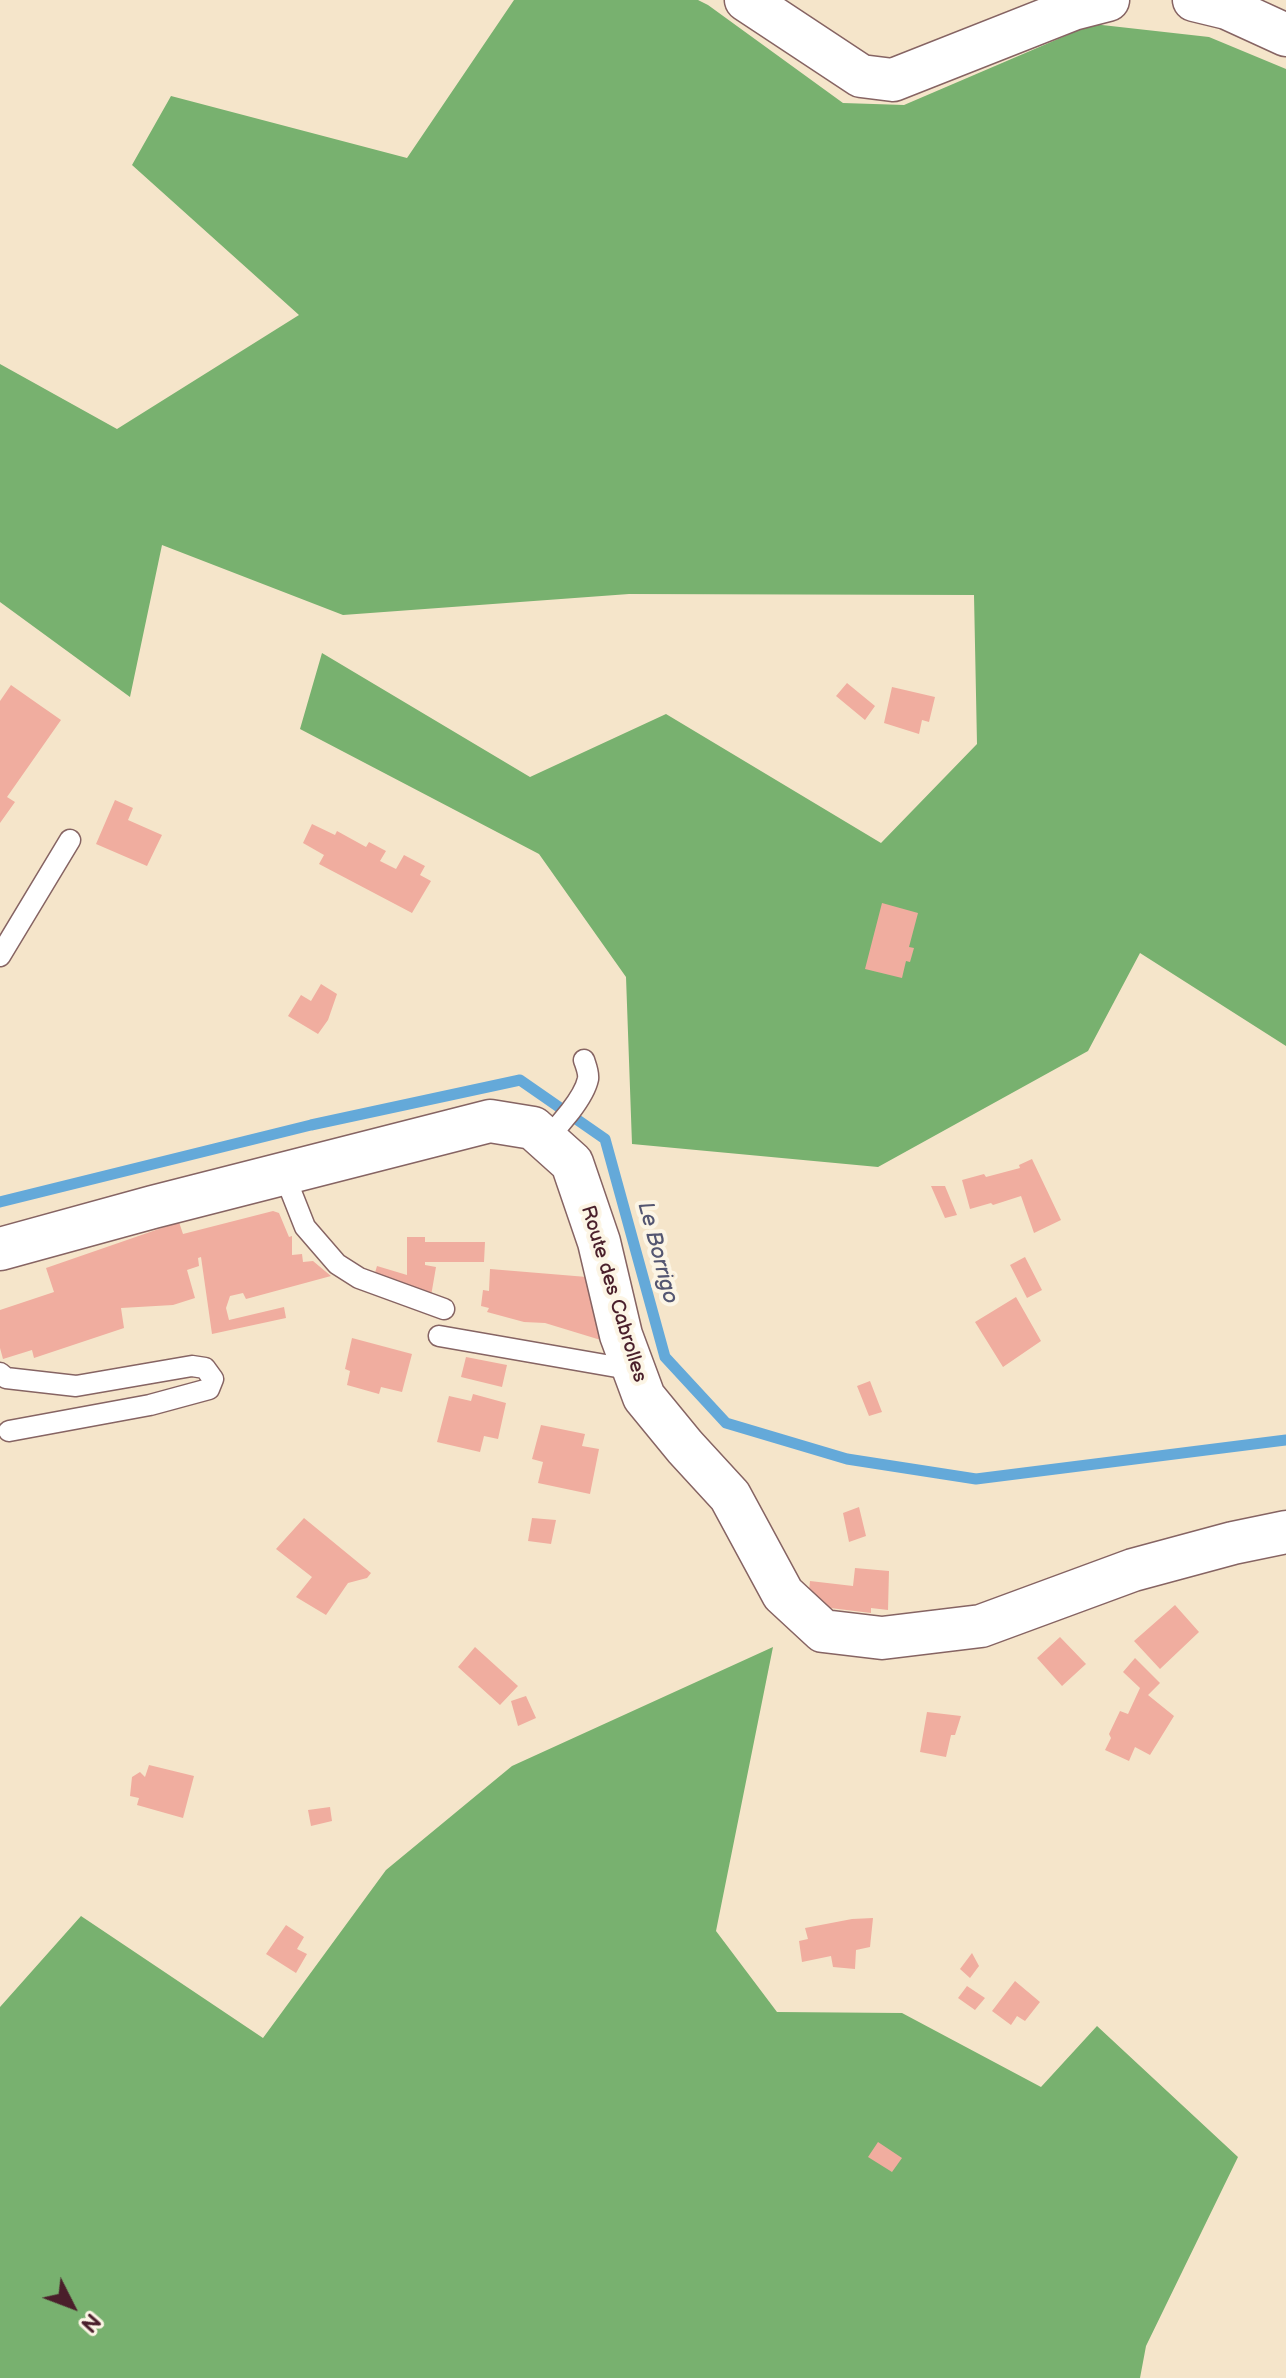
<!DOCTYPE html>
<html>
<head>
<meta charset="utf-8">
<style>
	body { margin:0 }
	#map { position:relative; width:1286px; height:2378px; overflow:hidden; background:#f5e5ca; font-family:"Balsamiq Sans",sans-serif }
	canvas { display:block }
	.north { position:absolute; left:32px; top:2266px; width:80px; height:80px; -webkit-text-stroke:6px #fcf5e5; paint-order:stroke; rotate:132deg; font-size:22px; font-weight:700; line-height:32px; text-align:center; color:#4a1f2b }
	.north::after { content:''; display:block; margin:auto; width:28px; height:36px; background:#4a1f2b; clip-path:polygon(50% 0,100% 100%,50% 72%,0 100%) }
</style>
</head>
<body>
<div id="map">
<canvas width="1286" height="2378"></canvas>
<div class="north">N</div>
</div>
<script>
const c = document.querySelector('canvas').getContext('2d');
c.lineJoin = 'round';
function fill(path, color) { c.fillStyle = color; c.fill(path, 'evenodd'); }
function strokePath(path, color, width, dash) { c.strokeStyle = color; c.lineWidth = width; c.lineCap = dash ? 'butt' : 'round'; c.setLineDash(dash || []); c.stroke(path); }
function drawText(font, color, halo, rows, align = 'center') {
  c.font = font + ' "Balsamiq Sans",sans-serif'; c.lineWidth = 8; c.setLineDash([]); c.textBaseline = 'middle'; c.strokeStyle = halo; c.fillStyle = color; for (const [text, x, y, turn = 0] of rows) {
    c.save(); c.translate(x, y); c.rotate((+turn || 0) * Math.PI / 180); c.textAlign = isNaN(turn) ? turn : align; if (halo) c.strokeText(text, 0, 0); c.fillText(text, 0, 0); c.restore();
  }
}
fill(new Path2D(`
	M514,0H698L708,5L843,103L904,105L1093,24L1209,37L1286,69V1046L1140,953L1088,1051L878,1167L632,1144L626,977L539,854L300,729L322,653L530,777L666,714L881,843L977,744L974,595L629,594L343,615L162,545L130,697L0,602V364L117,429L299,315L132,165L171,96L407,158Z
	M773,1647L716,1931L777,2012L902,2013L1041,2087L1097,2026L1238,2157L1146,2346L1140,2378H0V2007L81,1916L263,2038L386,1870L512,1766Z`), '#78b16f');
strokePath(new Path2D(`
	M0,1202L311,1125L520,1080L605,1139L665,1357L726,1423L847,1459L976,1479L1286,1440`), '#64a9d9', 11);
fill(new Path2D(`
	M847,683L875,706L865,720L836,696Z
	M11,685L61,720L7,797L15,802L0,823V701Z
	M892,687L935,697L929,722L922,720L919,734L884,723Z
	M115,800L133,808L128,820L162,835L147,866L96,844Z
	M312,824L335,835L337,831L366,847L369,842L386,851L380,861L396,869L404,855L425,866L420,875L431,881L412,913L319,864L324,855L303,843Z
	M882,903L918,913L909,947L914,948L910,962L906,961L902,978L865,969Z
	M321,984L337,994L328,1020L318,1034L288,1016L301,995L311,1001Z
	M1032,1159L1061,1220L1034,1233L1021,1196L993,1205L991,1203L970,1209L962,1180L984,1174L986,1177L1020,1168L1019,1165Z
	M931,1186H945L957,1215L945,1218Z
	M273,1211L279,1213L289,1237L292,1236V1255L302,1254L303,1262L313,1261L331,1276L246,1299L243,1293L230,1296L226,1308L229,1320L284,1307L286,1318L212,1334L201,1257L198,1258L199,1266L187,1270L195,1298L173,1305L121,1308L124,1328L34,1358L32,1350L3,1359L0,1348V1310L54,1292L46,1268L179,1222L183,1234Z
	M407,1237H425V1242H485L484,1262H425V1265L436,1267L431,1296L374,1276L377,1266L407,1275Z
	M1025,1257L1042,1290L1027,1298L1010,1265Z
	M490,1269L587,1277L604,1341L545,1323L524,1322L487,1312L489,1308L481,1306L483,1290L489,1291Z
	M1016,1297L1041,1341L1003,1367L975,1322Z
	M352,1338L412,1354L402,1392L381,1387L379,1394L347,1385L350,1371L345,1369Z
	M466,1357L507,1365L502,1387L461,1377Z
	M870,1381L882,1412L869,1416L857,1386Z
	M473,1394L506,1403L498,1439L484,1436L480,1452L437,1442L449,1396L471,1401Z
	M541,1425L585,1434L582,1446L599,1449L590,1494L538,1483L543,1462L532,1459Z
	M859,1507L866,1536L849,1542L843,1513Z
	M304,1518L371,1573L367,1578L348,1583L326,1615L296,1597L312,1577L276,1549Z
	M532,1518L556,1520L551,1544L528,1541Z
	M855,1568L889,1571L888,1610L871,1608V1613L822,1607L808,1601L810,1581L853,1586Z
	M1175,1605L1199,1632L1160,1669L1134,1641Z
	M1060,1637L1086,1664L1062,1686L1037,1658Z
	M475,1647L518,1686L500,1705L458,1667Z
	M1135,1658L1160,1683L1148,1695L1174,1716L1150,1755L1135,1747L1129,1761L1105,1750L1111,1738L1109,1734L1120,1711L1128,1714L1140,1688L1123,1672Z
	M526,1696L536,1718L518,1726L511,1701Z
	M927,1712L961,1716L955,1735H951L946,1757L920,1752Z
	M149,1765L194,1776L183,1818L137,1805L139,1798L130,1796L132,1777L140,1772L145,1777Z
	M330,1807L332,1821L311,1826L308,1810Z
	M873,1918L870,1947L856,1950L855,1969L833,1967L831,1956L802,1962L799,1941L808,1939L805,1928L852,1919Z
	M286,1925L304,1937L297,1949L307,1954L296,1973L266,1954Z
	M972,1953L979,1966L970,1978L960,1969Z
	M1015,1981L1040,2002L1025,2021L1017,2016L1011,2025L992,2011Z
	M967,1986L985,1998L975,2010L958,1998Z
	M878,2142L902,2158L892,2172L868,2157Z`), '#f0ad9f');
const service = new Path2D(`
	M0,956L70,840
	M546,1139C559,1126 584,1098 588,1079C589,1073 586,1066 584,1060
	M284,1174L305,1227L337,1264L359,1278L444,1309
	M439,1336L634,1370
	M0,1373L6,1378L76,1386L192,1366L205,1368L213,1379L209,1389L150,1405L9,1431`);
const minor = new Path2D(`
	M746,0L861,76L893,80L1073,9L1108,0
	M1194,0L1227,8L1286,35
	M0,1249L153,1207L490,1121L533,1128L572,1163L599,1242L621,1335L644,1397L685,1447L730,1496L783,1594L823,1631L882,1638L981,1626L1133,1570L1233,1543L1286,1532`);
strokePath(service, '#866463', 23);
strokePath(minor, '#866463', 45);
strokePath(service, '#fff', 20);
strokePath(minor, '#fff', 42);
drawText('20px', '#4a1f2b', '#fcf5e5', [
	["Route des Cabrolles",613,1294,73]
]);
drawText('italic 22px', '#545671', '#fcf5e5', [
	["Le Borrigo",657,1253,75]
]);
</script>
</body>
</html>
